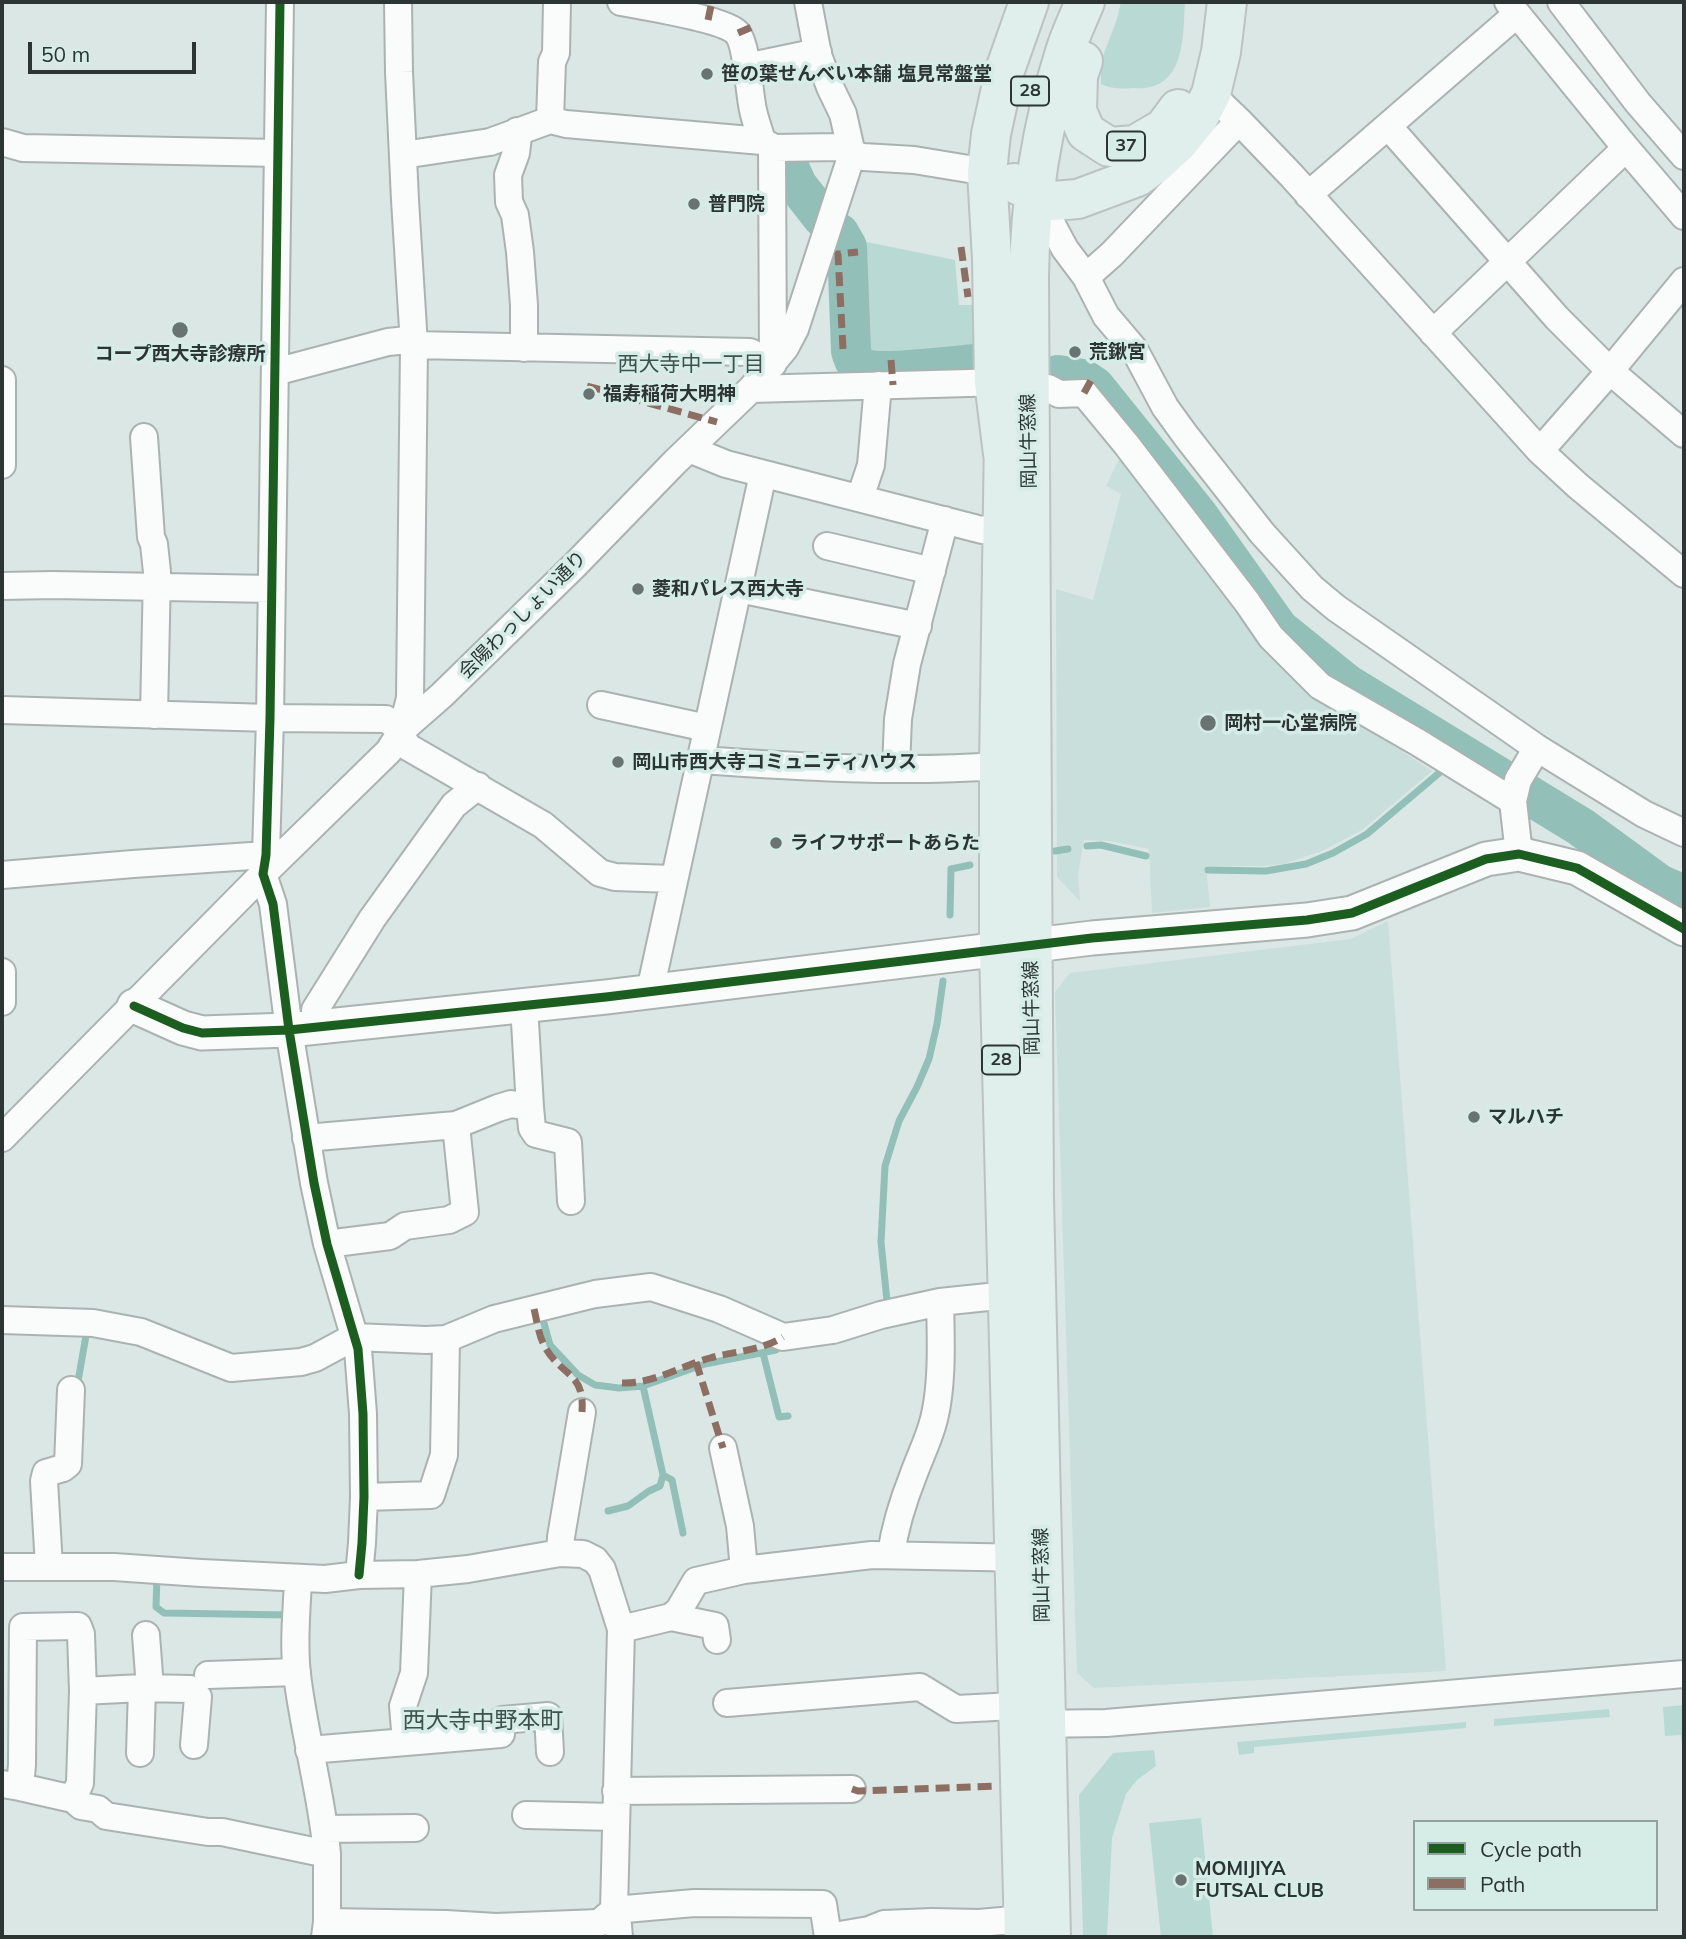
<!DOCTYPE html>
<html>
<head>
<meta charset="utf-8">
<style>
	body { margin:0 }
	#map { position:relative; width:1686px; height:1939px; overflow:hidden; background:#dbe7e4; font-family:Mulish,sans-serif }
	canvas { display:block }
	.frame { position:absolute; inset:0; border:4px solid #2c3533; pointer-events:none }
	.legend { position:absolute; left:1413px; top:1820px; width:245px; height:91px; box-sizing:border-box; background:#d6ece7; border:2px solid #92a39f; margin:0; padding:9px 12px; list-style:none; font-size:21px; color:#2c3533 }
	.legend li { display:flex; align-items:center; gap:14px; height:35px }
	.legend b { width:35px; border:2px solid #92a39f }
	.scale { position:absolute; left:28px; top:42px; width:168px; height:32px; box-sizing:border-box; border:4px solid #2c3533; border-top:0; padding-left:9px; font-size:21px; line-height:24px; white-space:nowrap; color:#2c3533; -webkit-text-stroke:5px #d6ece7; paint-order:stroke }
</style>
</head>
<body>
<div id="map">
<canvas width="1686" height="1939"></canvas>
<div class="frame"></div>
<ul class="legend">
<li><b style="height:9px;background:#1b5e20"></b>Cycle path</li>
<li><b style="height:9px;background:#8d6e63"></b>Path</li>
</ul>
<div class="scale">50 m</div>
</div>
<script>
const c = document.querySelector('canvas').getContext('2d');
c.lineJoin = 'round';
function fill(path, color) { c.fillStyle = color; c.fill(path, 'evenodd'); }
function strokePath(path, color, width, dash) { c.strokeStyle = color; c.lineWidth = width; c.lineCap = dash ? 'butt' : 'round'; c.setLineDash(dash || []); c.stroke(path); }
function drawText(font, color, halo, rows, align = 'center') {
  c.font = font + ' Mulish,"Noto Sans JP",sans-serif'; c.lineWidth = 7; c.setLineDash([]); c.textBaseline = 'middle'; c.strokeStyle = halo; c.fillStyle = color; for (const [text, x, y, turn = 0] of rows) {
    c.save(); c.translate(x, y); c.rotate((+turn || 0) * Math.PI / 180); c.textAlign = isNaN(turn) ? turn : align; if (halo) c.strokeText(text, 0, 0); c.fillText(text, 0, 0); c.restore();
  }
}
fill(new Path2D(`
	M1122,453L1291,670L1287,675L1432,771L1362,830L1322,851L1284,864L1263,866H1206L1210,907L1152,913L1149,849L1110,841L1084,840L1078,874L1080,901L1057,877L1056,589L1093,600L1121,494L1106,486Z
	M1388,921L1446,1671L1094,1688L1077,1673L1055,992L1070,973L1351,939Z`), '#c9dfdb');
fill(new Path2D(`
	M1121,2H1185C1183,30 1186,79 1150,87C1145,89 1138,88 1133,88C1122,89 1111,89 1101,84V61L1117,19Z
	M857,240L955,260L959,305H973V356L869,361Z
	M1684,1705V1765L1681,1735L1665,1736L1663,1707Z
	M1609,1709L1610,1717L1494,1726V1719Z
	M1466,1722V1728L1254,1747V1753L1239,1755L1237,1742Z
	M1154,1750L1156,1766L1137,1780L1126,1794L1112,1838L1107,1937H1083L1079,1795L1113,1753Z
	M1201,1818L1213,1937H1161L1149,1823Z`), '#b9dad4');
strokePath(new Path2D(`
	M1087,846L1101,845L1146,856
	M1055,851L1068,849
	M1208,870L1266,871L1306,864L1333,853L1367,834L1445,768
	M950,915L951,869L970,865
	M887,1301L881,1242L885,1166L899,1121L917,1087L929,1059L937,1024L943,981
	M542,1316L550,1345L578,1375L595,1385L619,1388L643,1386L705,1364L776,1350
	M763,1353L779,1417L788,1416
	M77,1387L87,1330
	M663,1475L672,1480L683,1533
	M608,1511L628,1506L649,1491L660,1486L663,1475L643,1386
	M157,1575L156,1607L164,1613L288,1615`), '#92c0b8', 7);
strokePath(new Path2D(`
	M784,156L797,185L822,217
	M839,233L847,247L851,351C853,358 855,365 863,368C879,375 953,366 974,364
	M1058,375L1083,379L1095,387L1198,515L1279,629L1347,684L1581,827L1659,884L1684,895`), '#92c0b8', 40);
const minor = new Path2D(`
	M280,2L270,718L266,855L263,874L273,904L289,1030L314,1183L327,1244L358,1349L363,1414L364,1497L362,1543L359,1575
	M398,2L399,72L405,200L414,345L410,698L402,730
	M621,2C643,6 722,19 736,32C747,42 749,93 753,110C755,120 759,130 762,141
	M1561,2L1638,103L1684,156
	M1517,14L1626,148L1684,216
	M746,67L818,52
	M1211,94L1239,121L1291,175L1540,451L1578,486L1684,574
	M550,120L552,62L556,53L557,2
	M1388,126L1557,318L1610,371L1684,434
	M517,131L518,137L516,153L508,175L509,202L515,215L520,252L524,305V348
	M2,142L23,148L278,153
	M403,155L490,142L550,120L566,124L762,141L774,148L840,147L852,154L863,157L914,160L987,172
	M1035,193L1065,249L1086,277L1106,316L1134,349L1165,407L1186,436L1262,533L1312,588L1336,608L1537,748L1644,814L1684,833
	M1308,195L1517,14L1508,2
	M1086,277L1112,254L1239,121
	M1433,333L1626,148
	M275,372L388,342L408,340L414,345L750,352L773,364L772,148
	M2,380V465
	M1028,388H1048L1059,394L1084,393L1126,444L1247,602L1271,637L1320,686L1419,743L1513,801
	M751,389L1006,382
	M144,437L151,537L154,544L157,572L154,715
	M689,449L726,464L982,530L1002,526
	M1540,451L1610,371L1684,281
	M860,498L871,465L878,385
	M827,546L932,571
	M2,586L53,585L272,589
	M739,589L918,626
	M601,705L707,728
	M2,710L270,718L386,719L402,730L403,739L408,747L543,825L600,873L615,877L673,879
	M701,760C799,767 900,773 999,766
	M896,768L898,719L907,664L945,520
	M1519,854L1513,801L1518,780L1537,748
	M2,875L133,864L266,855
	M2,972V1002
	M650,991L763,474
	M316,1027L315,1010L372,919L433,834L454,805L478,786
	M530,1107L532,1128L536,1134L568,1142L571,1201
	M2,1138L263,874L389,751L402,730L442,695L575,565L675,462L751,389L785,348L795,329L852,154L843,114L830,87L818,55L808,2
	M306,1138L456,1125L498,1108L511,1104L530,1107L524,1005
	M327,1244L390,1236L405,1226L449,1220L465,1212L456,1125
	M2,1320L93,1323L141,1332L231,1368L301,1362L315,1358L354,1337L426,1340L446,1339L494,1319L595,1294L651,1287L719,1309L783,1337L833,1330L881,1315L940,1302L988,1297H1025
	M723,1448L740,1526L744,1570
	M364,1497L431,1495L444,1455L446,1339
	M560,1553L561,1537L582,1412
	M891,1554C895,1527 903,1501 913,1476C919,1459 927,1443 932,1426C943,1391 941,1339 940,1302
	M2,1567H114L201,1573L325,1579L359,1575L418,1574L468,1569L560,1553L583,1554L595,1560L602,1569L621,1629L614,1910L618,1925L619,1937
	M49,1567L44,1481L46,1473L63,1468L68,1464L71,1390
	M298,1578C297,1610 293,1642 297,1674C304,1735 322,1794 327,1854
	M671,1617L715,1626L717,1640
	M621,1629L671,1617L679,1610L696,1581L744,1570L872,1555L1031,1558
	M146,1635L150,1688
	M208,1675L297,1672
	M727,1703L920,1687L956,1709L1034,1705
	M1030,1724L1106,1723L1684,1674
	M406,1742L501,1734L502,1720L548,1716L550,1752
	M309,1750L406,1742L403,1706L414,1673L418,1574
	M140,1753L142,1688
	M2,1784L20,1787L73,1799L81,1806L98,1809L106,1816L208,1832H222L327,1854V1922
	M20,1787L22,1765L23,1627L78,1626L81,1634L83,1691
	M616,1791L852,1789
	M73,1799L80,1783L83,1691L142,1688L190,1689L198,1697L194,1745
	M526,1815L615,1817
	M325,1829L415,1828
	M325,1937L327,1922L446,1924L496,1927L599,1923L614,1910L694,1903L823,1904L828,1937L869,1930L884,1924L932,1922L979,1923L1024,1919`);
const tertiary = new Path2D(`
	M134,1006L183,1028L202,1033L289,1030L606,997L1092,938L1307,920L1352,913L1486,859L1519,854L1577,868L1684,929`);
const primary = new Path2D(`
	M1083,61L1078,76L1077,111L1086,132L1109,147L1135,145L1164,128L1178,109
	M1014,183L1052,201L1078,199L1137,177L1155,164L1178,143L1199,117L1211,94L1221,52L1227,2
	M1004,435L999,766V949L1024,1937
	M1003,454L994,382L992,259L987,172L991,134L1005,70L1029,2
	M1051,1937L1034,1198L1029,277C1030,202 1042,124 1065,52C1070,35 1078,19 1085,2`);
strokePath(minor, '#aab3b0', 30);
strokePath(tertiary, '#aab3b0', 37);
strokePath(primary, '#bcc2c1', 42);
strokePath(minor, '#fafbfb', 26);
strokePath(tertiary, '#fafbfb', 33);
strokePath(primary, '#e0eeec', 38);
strokePath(new Path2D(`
	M708,20L711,6
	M738,33L752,27
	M961,247L968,297
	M843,349L838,254L858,252
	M891,360L893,385
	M587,386L717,422
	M1084,393L1094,375
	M534,1309C537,1321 539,1337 545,1347C562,1377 585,1372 582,1412
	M696,1362L723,1448
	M622,1383C653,1384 681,1366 710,1358C735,1351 761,1351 783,1337
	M852,1789L858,1791L998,1786`), '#8d6e63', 7, [14, 7]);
strokePath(new Path2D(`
	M280,2L270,718L266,855L263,874L273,904L289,1030L314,1183L327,1244L358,1349L363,1414L364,1497L362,1543L359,1575
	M134,1006L183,1028L202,1033L289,1030L606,997L1092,938L1307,920L1352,913L1486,859L1519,854L1577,868L1684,929`), '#1b5e20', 9);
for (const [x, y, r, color] of [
	[707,74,7,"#697371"],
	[694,204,7,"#697371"],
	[180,330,9,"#697371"],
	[1075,352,7,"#697371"],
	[589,394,7,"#697371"],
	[638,589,7,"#697371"],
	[1208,723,9,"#697371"],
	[618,762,7,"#697371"],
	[776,843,7,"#697371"],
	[1474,1117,7,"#697371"],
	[1181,1880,7,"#697371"]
]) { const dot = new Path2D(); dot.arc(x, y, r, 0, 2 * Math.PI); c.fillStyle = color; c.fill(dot); strokePath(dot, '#d6ece7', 2.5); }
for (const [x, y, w] of [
	[1030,91,38],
	[1126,146,38],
	[1001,1060,38]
]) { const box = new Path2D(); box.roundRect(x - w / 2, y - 14.5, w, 29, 5); c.fillStyle = '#d6ece7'; c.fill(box); strokePath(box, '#2c3533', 2); }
drawText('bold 18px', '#2c3533', null, [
	["28",1030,91],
	["37",1126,146],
	["28",1001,1060]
]);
drawText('bold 19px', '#2c3533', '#d6ece7', [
	["笹の葉せんべい本舗 塩見常盤堂",721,74],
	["普門院",708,204],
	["荒鍬宮",1089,352],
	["コープ西大寺診療所",180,354,"center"],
	["福寿稲荷大明神",603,394],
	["菱和パレス西大寺",652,589],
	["岡村一心堂病院",1224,723],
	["岡山市西大寺コミュニティハウス",632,762],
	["ライフサポートあらた",790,843],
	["マルハチ",1488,1117],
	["MOMIJIYA",1195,1869],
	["FUTSAL CLUB",1195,1891]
], 'left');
drawText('19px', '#2c3533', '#d6ece7', [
	["岡山牛窓線",1029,441,-91],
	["会陽わっしょい通り",523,615,-45],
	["岡山牛窓線",1032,1008,-91],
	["岡山牛窓線",1042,1575,-91]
]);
drawText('21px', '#3f514d', '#d6ece7', [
	["西大寺中一丁目",691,365]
]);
drawText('23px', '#3f514d', '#d6ece7', [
	["西大寺中野本町",483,1721]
]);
</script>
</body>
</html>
